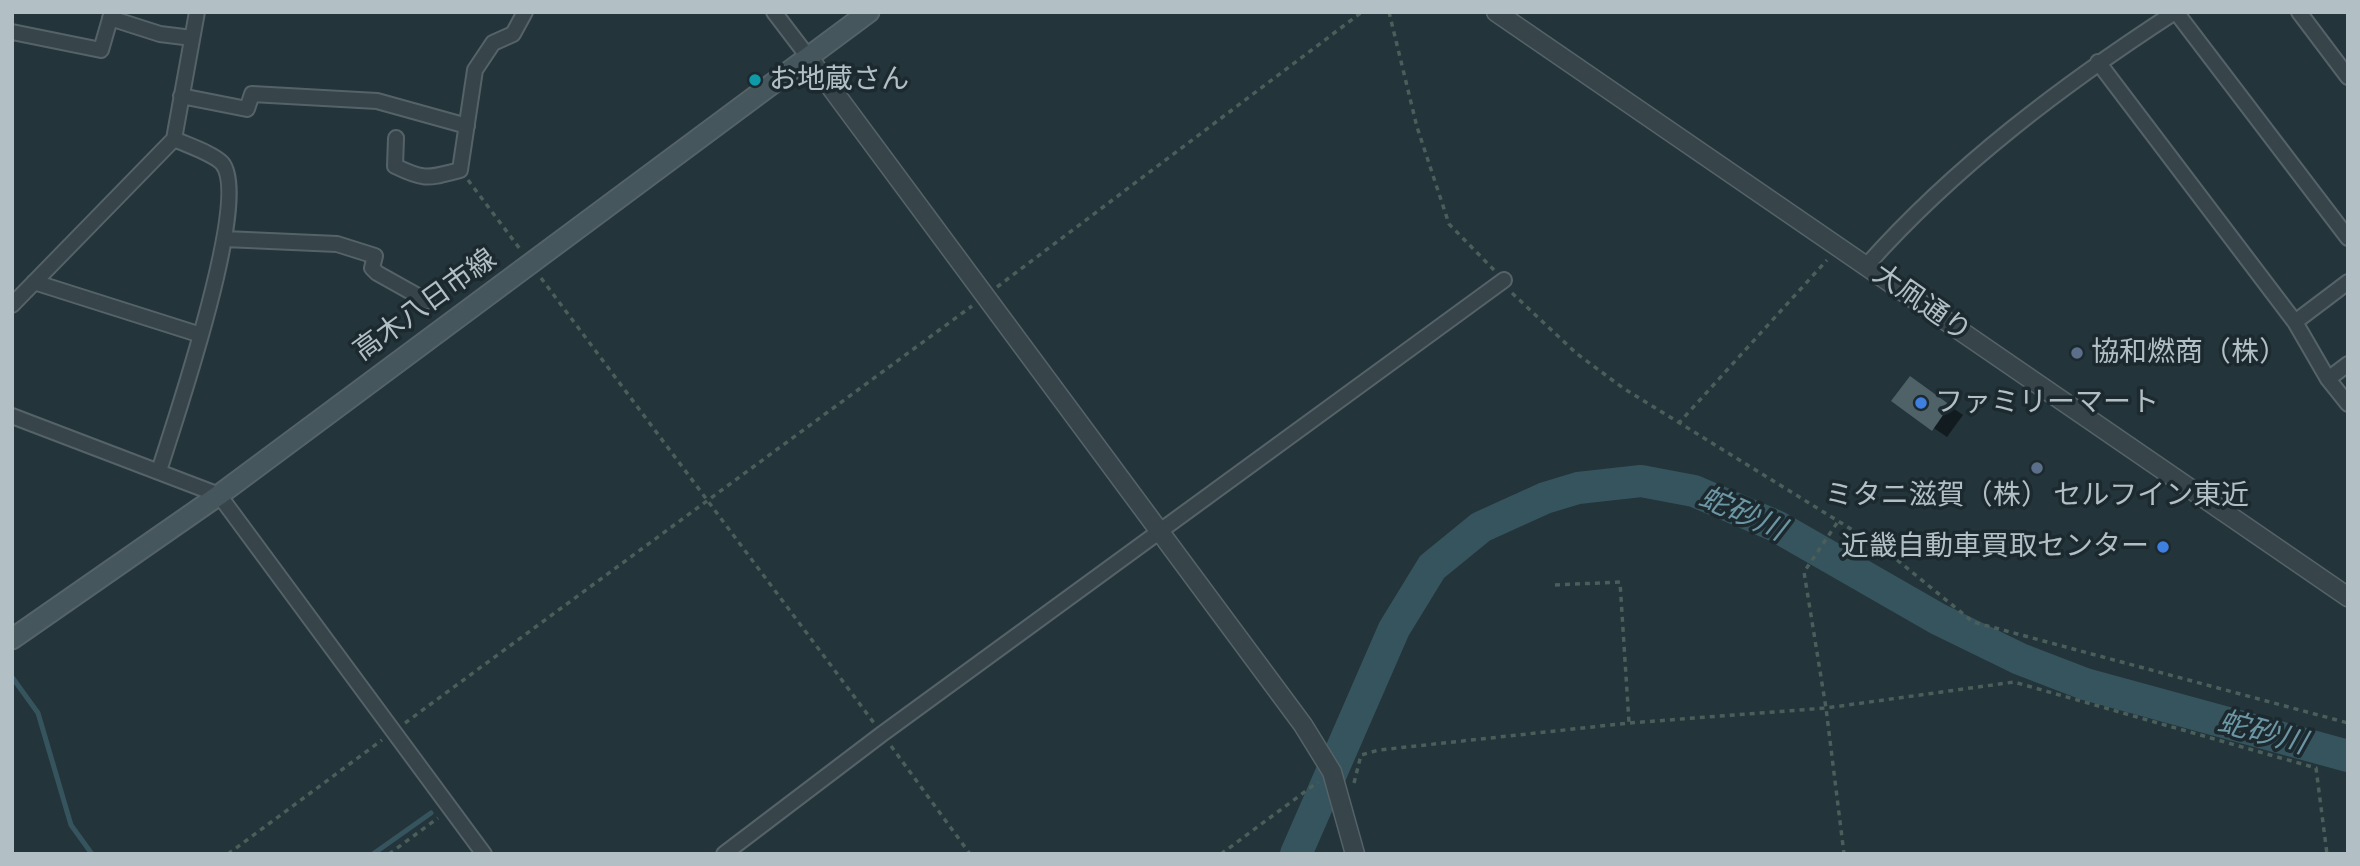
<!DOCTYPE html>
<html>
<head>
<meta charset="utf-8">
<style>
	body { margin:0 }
	#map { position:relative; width:2360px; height:866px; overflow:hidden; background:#23343a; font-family:"Alegreya Sans",sans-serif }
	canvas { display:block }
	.frame { position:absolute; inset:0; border:14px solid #b2c0c6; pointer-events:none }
</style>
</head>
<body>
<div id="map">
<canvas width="2360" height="866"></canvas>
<div class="frame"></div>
</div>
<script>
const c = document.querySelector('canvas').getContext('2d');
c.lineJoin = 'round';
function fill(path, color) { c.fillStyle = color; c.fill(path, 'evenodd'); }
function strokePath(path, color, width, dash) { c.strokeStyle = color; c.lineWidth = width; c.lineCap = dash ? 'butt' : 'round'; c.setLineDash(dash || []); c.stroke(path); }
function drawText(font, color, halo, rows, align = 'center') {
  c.font = font + ' "Alegreya Sans","Noto Sans JP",sans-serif'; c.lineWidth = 7; c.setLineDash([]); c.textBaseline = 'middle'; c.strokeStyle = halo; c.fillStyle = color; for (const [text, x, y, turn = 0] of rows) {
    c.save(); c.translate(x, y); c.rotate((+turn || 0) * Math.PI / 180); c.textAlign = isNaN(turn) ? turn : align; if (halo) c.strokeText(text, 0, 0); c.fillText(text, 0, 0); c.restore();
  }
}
fill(new Path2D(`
	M1910,378L1963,415L1947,437L1894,401Z`), '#0007');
strokePath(new Path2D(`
	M12,677L38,713L71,825L92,854
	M373,854L431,813`), '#36545e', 5);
strokePath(new Path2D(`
	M1296,854L1394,629L1432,567L1481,527L1545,498L1578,488L1641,481L1694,491L1776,526L1938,619L2020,659L2085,684L2348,756`), '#36545e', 32);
fill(new Path2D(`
	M1910,376L1950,405L1932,431L1891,401Z`), '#4f6268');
const minor = new Path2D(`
	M774,12L809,58
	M2176,12L2348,238
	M2299,12L2348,77
	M110,18L160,34L192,38
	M12,32L101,50L112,12
	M2098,62L2295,322L2328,379L2348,404
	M181,96L247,109L252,94L377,101L467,126
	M396,138L395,166C426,181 428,178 460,170L475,70L493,43L513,34L525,12
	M225,239L337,244L375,256L372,268L377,273L427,301
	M1867,265C1955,166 2064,84 2175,12
	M34,282L201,335
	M12,305L174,139L197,12
	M2295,322L2348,282
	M2328,379L2348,364
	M12,416L219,495L484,854
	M159,471C174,423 252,198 222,163C212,153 187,145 174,139
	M724,854L882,734L1504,280`);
const tertiary = new Path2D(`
	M1496,12L2348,597
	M809,58L1303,725L1332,772L1355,854`);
const secondary = new Path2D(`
	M12,639L219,495L869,12`);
strokePath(minor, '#556368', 18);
strokePath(tertiary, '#556368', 21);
strokePath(secondary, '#556368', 23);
strokePath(new Path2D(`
	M1389,12L1417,127L1449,224L1494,270
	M468,180L520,249
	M541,278L874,723
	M997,287L1362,12
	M1512,293L1576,353L1623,388L1885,550L1973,622L2348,723
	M1678,424L1827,260
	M1837,523L1804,572L1826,708L1844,854
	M1555,585L1620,582L1629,723
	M405,723L972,306
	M891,746L970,854
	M1354,783L1361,755L1379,750L1629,723L1826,708L2014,682L2316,768L2327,854
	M228,854L382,740
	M389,854L438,818
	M1221,854L1318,782`), '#4a5e5a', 3.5, [5, 5]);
strokePath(minor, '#37454a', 14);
strokePath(tertiary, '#37454a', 18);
strokePath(secondary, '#45565d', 19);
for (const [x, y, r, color] of [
	[755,80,7,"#0f9aa8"],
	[2077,353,7,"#5c6f8a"],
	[1921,403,7,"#3f7fe0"],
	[2037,468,7,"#5c6f8a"],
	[2163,547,7,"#3f7fe0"]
]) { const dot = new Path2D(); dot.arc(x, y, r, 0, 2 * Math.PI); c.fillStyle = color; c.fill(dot); strokePath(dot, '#1c2a2f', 2.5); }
drawText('28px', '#b2c0c6', '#1c2a2f', [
	["お地蔵さん",769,80],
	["協和燃商（株）",2091,353],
	["ファミリーマート",1935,403],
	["ミタニ滋賀（株） セルフイン東近",2037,496,"center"],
	["近畿自動車買取センター",2149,547,"right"]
], 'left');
drawText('28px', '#b2c0c6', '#1c2a2f', [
	["大凧通り",1922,303,35],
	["高木八日市線",425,305,-36]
]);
drawText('italic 30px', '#6d96a4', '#1c2a2f', [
	["蛇砂川",1742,514,24],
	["蛇砂川",2262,733,15]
]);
</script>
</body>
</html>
